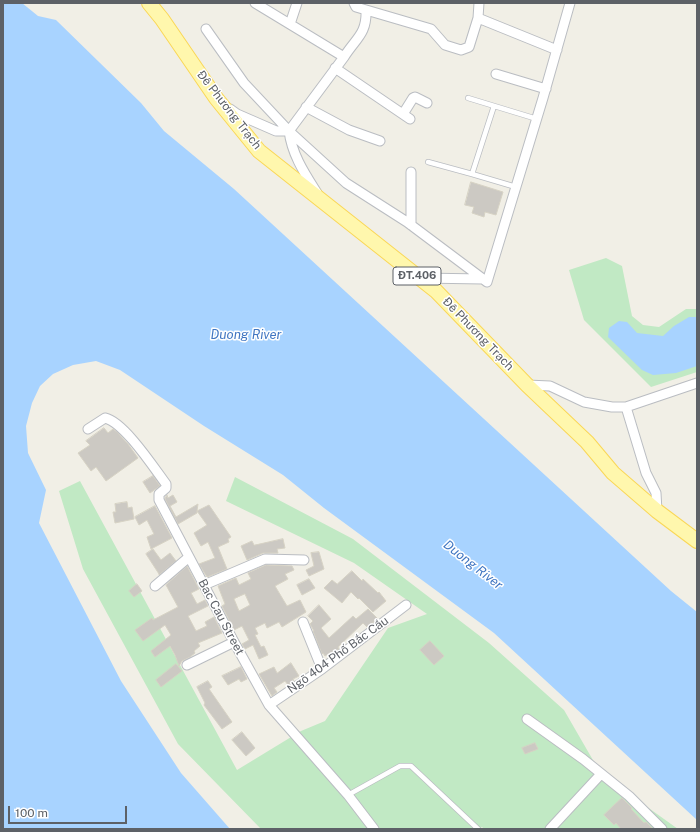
<!DOCTYPE html>
<html>
<head>
<meta charset="utf-8">
<style>
	body { margin:0 }
	#map { position:relative; width:700px; height:832px; overflow:hidden; background:#f1efe6; font-family:"Public Sans",sans-serif }
	canvas { display:block }
	.frame { position:absolute; inset:0; border:4px solid #5d6167; pointer-events:none }
	.scale { position:absolute; left:8px; top:806px; width:119px; height:18px; box-sizing:border-box; border:2px solid #5d6167; border-top:0; padding-left:5px; font-size:12px; line-height:14px; white-space:nowrap; color:#5d6167; -webkit-text-stroke:3px #fff; paint-order:stroke }
</style>
</head>
<body>
<div id="map">
<canvas width="700" height="832"></canvas>
<div class="frame"></div>
<div class="scale">100 m</div>
</div>
<script>
const c = document.querySelector('canvas').getContext('2d');
c.lineJoin = 'round';
function fill(path, color) { c.fillStyle = color; c.fill(path, 'evenodd'); }
function strokePath(path, color, width, dash) { c.strokeStyle = color; c.lineWidth = width; c.lineCap = dash ? 'butt' : 'round'; c.setLineDash(dash || []); c.stroke(path); }
function drawText(font, color, halo, rows, align = 'center') {
  c.font = font + ' "Public Sans",sans-serif'; c.lineWidth = 3; c.setLineDash([]); c.textBaseline = 'middle'; c.strokeStyle = halo; c.fillStyle = color; for (const [text, x, y, turn = 0] of rows) {
    c.save(); c.translate(x, y); c.rotate((+turn || 0) * Math.PI / 180); c.textAlign = isNaN(turn) ? turn : align; if (halo) c.strokeText(text, 0, 0); c.fillText(text, 0, 0); c.restore();
  }
}
fill(new Path2D(`
	M606,258L622,266L632,316L643,325L659,327L686,309H697V372L651,387L584,320L569,270Z
	M235,477L353,539L489,643L564,710L601,774L678,829H484L482,827L479,829H261L178,744L83,569L59,491L80,481L237,770L301,731L325,721L388,628L427,614L354,563L226,501Z`), '#c1e9c4');
fill(new Path2D(`
	M3,3H22L38,16L56,20L141,103L164,131L234,189L671,591L697,612V820L494,633L324,508L283,475L204,426L120,370L96,361L73,365L53,374L40,386L32,403L26,426L28,453L46,490L39,523L121,681L181,773L230,829H3Z
	M689,317H697V366L676,373L653,375L642,370L608,337L609,328L619,321L627,322L637,333L663,336L674,326Z`), '#a8d3ff');
const building = new Path2D(`
	M471,182L503,192L496,215L485,212L484,217L472,213L474,207L465,205Z
	M104,428L108,433L113,429L117,432L128,444L138,458L106,481L96,467L91,471L78,453L90,445L86,441Z
	M153,476L160,486L150,493L143,482Z
	M167,495L168,498L173,495L177,502L170,506L176,517L198,504L197,511L209,505L231,537L228,539L229,542L218,547L227,569L207,577L199,564L215,558L208,542L201,546L194,533L207,525L197,511V513L178,524L165,499Z
	M127,502L128,508L132,507L134,519L115,523L113,512H116L115,504Z
	M155,506L172,538L151,549L147,537L154,534L147,520L139,525L135,517Z
	M283,539L285,548L277,549L278,553H263L247,560L241,546L252,541L254,545Z
	M153,549L161,560L170,553L176,561L159,575V574L146,554Z
	M319,552L324,569L309,576L306,570L314,566L311,553Z
	M266,565L292,566L294,570L285,574L288,579L275,586L287,606L300,600L306,612L282,627L279,622L267,628L265,623L255,628L258,634L255,635L261,647L264,646L268,655L259,659L253,645L245,649L242,644L249,640L242,626L234,630L222,606L225,604L218,586L236,578L239,585L251,579L248,573ZM245,594L250,605L239,611L234,599Z
	M187,566L199,589L191,593L197,604L205,600L208,606L188,616L196,631L207,626L205,622L214,617L222,633L198,643L200,646L194,651L195,653L190,657L182,661L179,666L175,655L170,646L155,657L151,651L171,635L165,625L143,641L135,630L152,618L153,620L178,607L166,585Z
	M352,571L362,581L363,579L378,593L379,592L386,601L373,612L359,598L358,599L351,592L342,603L324,588L332,580L337,584Z
	M309,579L315,588L302,595L297,585Z
	M137,584L142,591L134,597L129,591Z
	M319,605L331,619L321,628L329,638L353,616L356,619L368,609L378,619L367,627L363,623L338,647L339,649L333,653L332,652L325,656L323,653L322,654L313,631H314L310,624L313,621L308,616Z
	M430,641L444,656L434,665L420,650Z
	M291,663L299,676L293,679L294,681L288,685L285,681L274,688L277,692L272,696L259,674L274,667L277,673Z
	M176,664L182,671L161,687L156,680Z
	M241,667L247,679L241,682L239,679L228,685L222,676Z
	M208,681L212,687L209,689L232,722L222,729L204,705L205,703L197,687Z
	M242,732L255,748L246,756L232,740Z
	M535,743L538,749L525,754L522,748Z
	M622,798L632,808L631,809L644,823L646,822L653,829H621L616,823L614,825L604,815Z`);
fill(building, '#ccc9c3');
strokePath(building, '#d6d2c4', 1);
const service = new Path2D(`
	M468,98L537,119
	M428,162L472,174L494,106
	M472,174L516,187
	M348,795L400,766H411L478,829`);
const minor = new Path2D(`
	M354,3L356,7L431,29L445,45L461,50L469,47L478,18L557,50
	M478,18L479,3
	M290,24L297,3
	M206,29L244,83L289,131L346,183L407,222L487,282L543,98L570,3
	M344,57C356,38 367,34 366,10
	M335,68L410,119
	M496,74L546,89
	M306,107L349,130L380,141
	M230,109L237,114L276,131H289L344,57L255,3
	M403,114L413,98L415,97L427,103
	M289,131C292,155 305,174 317,193
	M411,172V225
	M421,278L483,279
	M527,385L550,386L584,402L612,407H626L697,383
	M626,407L646,473L656,493L657,511
	M88,429L105,418C124,422 154,468 166,484V488L159,494V500L234,642L269,705L348,795L374,829
	M204,585L265,559L304,560
	M155,586L189,557
	M303,622L322,669
	M187,665L234,642
	M269,705L322,669L406,605
	M527,719L583,759L629,796L662,829
	M550,829L601,774`);
const primary = new Path2D(`
	M149,3L162,19L216,98L259,151L436,291L527,385L587,442L613,473L657,511L697,541`);
strokePath(service, '#babdc2', 6);
strokePath(minor, '#babdc2', 11);
strokePath(primary, '#fad756', 16);
strokePath(service, '#fff', 4.5);
strokePath(minor, '#fff', 9);
strokePath(primary, '#fff7ad', 14);
for (const [x, y, w] of [
	[417,276,48]
]) { const box = new Path2D(); box.roundRect(x - w / 2, y - 9, w, 18, 3); c.fillStyle = '#fff'; c.fill(box); strokePath(box, '#5d6167', 1); }
drawText('bold 11px', '#5d6167', null, [
	["ĐT.406",417,276]
]);
drawText('12px', '#5d6167', '#fff', [
	["Đê Phương Trạch",229,110,52],
	["Đê Phương Trạch",478,334,46],
	["Bac Cau Street",221,617,62],
	["Ngõ 404 Phố Bắc Cầu",338,655,-36]
]);
drawText('italic 13px', '#4076c2', '#fff', [
	["Duong River",246,335],
	["Duong River",473,565,38]
]);
</script>
</body>
</html>
